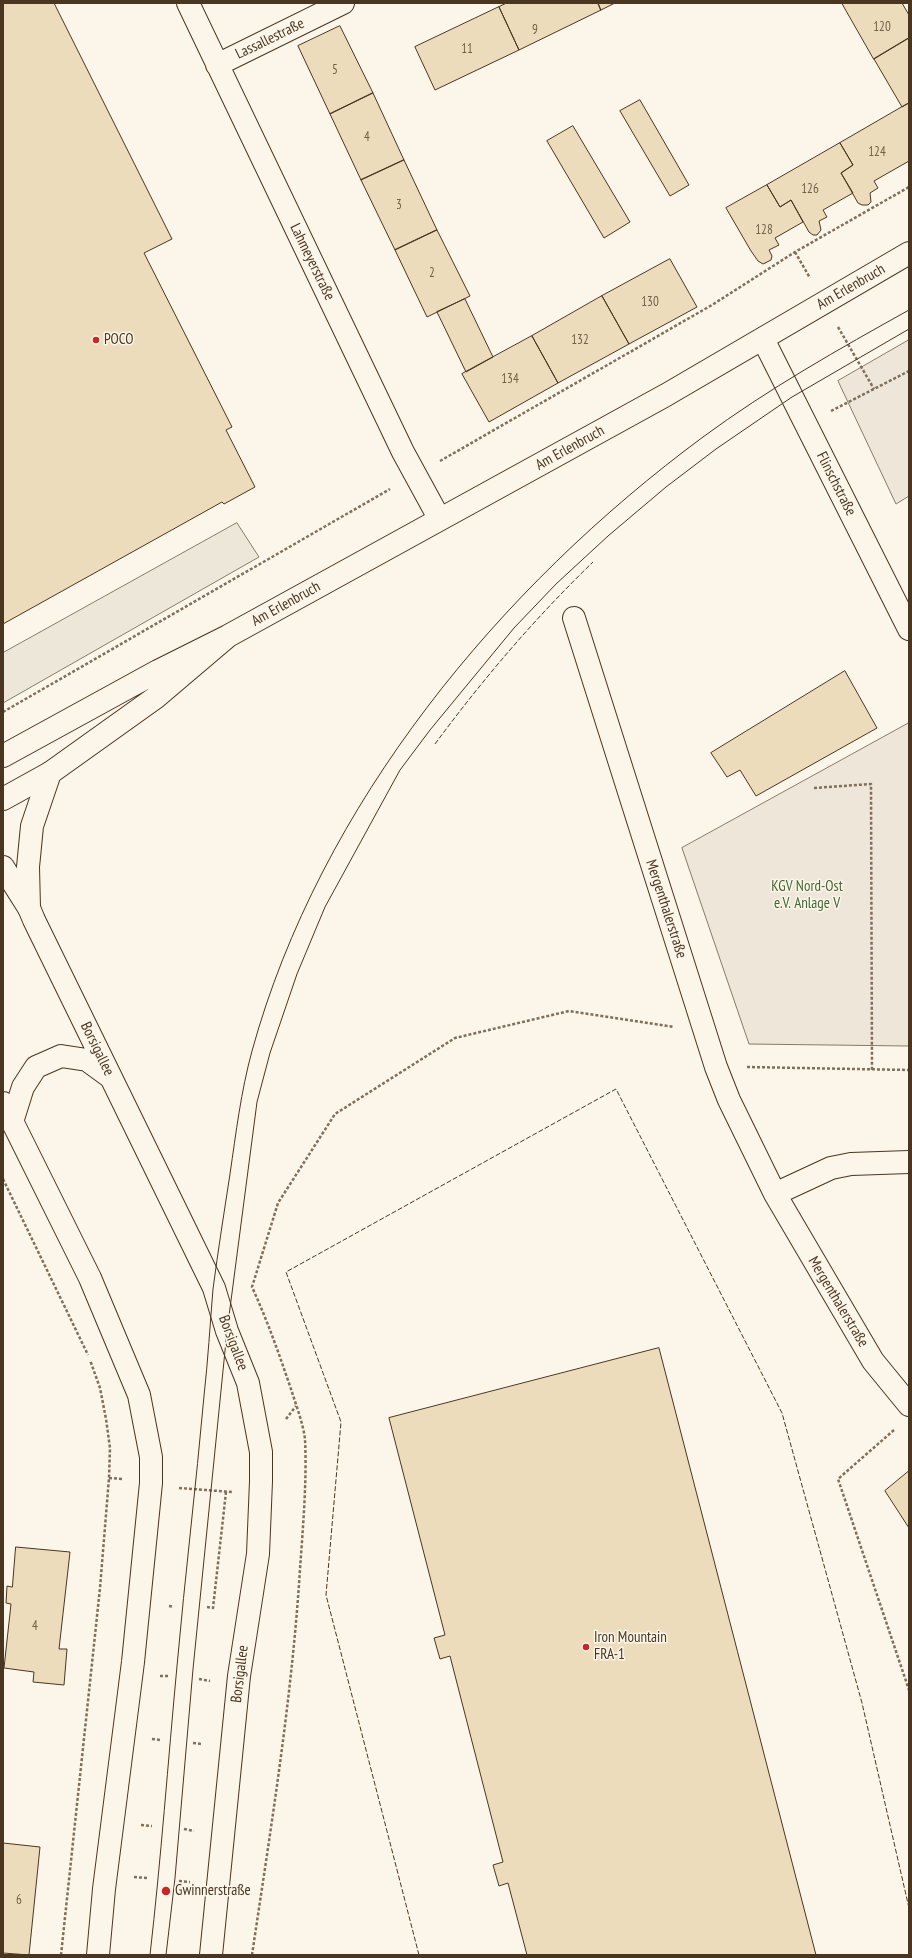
<!DOCTYPE html>
<html>
<head>
<meta charset="utf-8">
<style>
	body { margin:0 }
	#map { position:relative; width:912px; height:1958px; overflow:hidden; background:#fbf6e9; font-family:"PT Sans Narrow",sans-serif }
	canvas { display:block }
	.frame { position:absolute; inset:0; border:4px solid #4a3520; pointer-events:none }
</style>
</head>
<body>
<div id="map">
<canvas width="912" height="1958"></canvas>
<div class="frame"></div>
</div>
<script>
const c = document.querySelector('canvas').getContext('2d');
c.lineJoin = 'round';
function fill(path, color) { c.fillStyle = color; c.fill(path, 'evenodd'); }
function strokePath(path, color, width, dash) { c.strokeStyle = color; c.lineWidth = width; c.lineCap = dash ? 'butt' : 'round'; c.setLineDash(dash || []); c.stroke(path); }
function drawText(font, color, halo, rows, align = 'center') {
  c.font = font + ' "PT Sans Narrow",sans-serif'; c.lineWidth = 3; c.setLineDash([]); c.textBaseline = 'middle'; c.strokeStyle = halo; c.fillStyle = color; for (const [text, x, y, turn = 0] of rows) {
    c.save(); c.translate(x, y); c.rotate((+turn || 0) * Math.PI / 180); c.textAlign = isNaN(turn) ? turn : align; if (halo) c.strokeText(text, 0, 0); c.fillText(text, 0, 0); c.restore();
  }
}
const green = new Path2D(`
	M909,340V496L896,504L838,381Z
	M909,723V1046L749,1044L682,848Z`);
fill(green, '#ede6d9');
strokePath(green, '#887966', 1);
const parking = new Path2D(`
	M237,523L259,557L3,703V653Z`);
fill(parking, '#ede7d9');
strokePath(parking, '#887966', 1);
const building = new Path2D(`
	M3,3H54L172,239L144,253L232,427L226,430L255,487L224,504L222,502L3,624Z
	M507,3H598L601,10L519,50L499,7Z
	M598,3H615L601,10Z
	M842,3H902L909,15V38L874,59Z
	M499,7L519,50L435,90L415,47Z
	M340,26L373,93L330,114L298,46Z
	M909,38V103L902,107L874,59Z
	M373,93L404,160L361,180L330,114Z
	M640,100L689,185L670,196L620,111Z
	M909,103V161L874,181L878,188L870,193L871,202L868,205H862L858,203L841,173L853,165L840,143Z
	M573,126L630,222L604,238L547,141Z
	M840,143L853,165L841,173L853,193L823,210L827,217L819,221L821,230L817,235H813L809,232L791,200L780,207L767,185Z
	M404,160L437,230L395,250L361,180Z
	M767,185L780,207L791,200L803,222L775,238L779,245L769,250L772,256L771,260L763,264L758,261L751,251L726,208Z
	M437,230L470,296L427,317L395,250Z
	M670,259L697,307L629,344L602,296Z
	M602,296L629,344L558,383L532,336Z
	M465,299L493,357L466,372L437,312Z
	M532,336L558,383L489,422L462,374Z
	M845,671L877,728L756,796L740,770L727,777L711,753Z
	M659,1348L816,1955H527L508,1883L499,1886L493,1865L503,1862L450,1656L440,1659L434,1638L445,1635L389,1418Z
	M909,1471V1528L885,1491Z
	M16,1547L70,1552L59,1649H67L64,1685L33,1682L34,1672L4,1668L11,1604L6,1603L7,1586L12,1587Z
	M3,1843L40,1847L29,1955L3,1953Z`);
fill(building, '#ecdcbc');
strokePath(building, '#4a3520', 1);
const minor = new Path2D(`
	M188,3L403,452L439,518
	M217,65L343,3
	M763,339L909,629
	M574,618L716,1067L729,1100L775,1194L873,1361L909,1405
	M775,1194L831,1168L851,1164L909,1162`);
const tertiary = new Path2D(`
	M3,799L50,773
	M3,867L29,908`);
const secondary = new Path2D(`
	M3,756L158,671L228,636L666,395L909,253
	M3,1103L90,1278L139,1395L151,1457V1483L133,1662L104,1889L98,1955
	M12,1122L23,1087L36,1067L61,1056L87,1060L109,1076
	M211,1955L239,1676L258,1554L261,1481V1452L248,1383L227,1331L214,1288L34,920L29,908L28,867L32,826L50,773L155,698L228,636`);
strokePath(minor, '#4a3520', 24);
strokePath(tertiary, '#4a3520', 24);
strokePath(secondary, '#4a3520', 24);
strokePath(new Path2D(`
	M795,252L810,278
	M838,327L874,389
	M831,411L909,371
	M440,461L712,305L795,252L909,187
	M3,712L390,489
	M814,788L871,784L872,1070
	M747,1067L909,1070
	M3,1179L88,1355
	M286,1419L296,1406
	M894,1430L838,1479L909,1690
	M109,1478L123,1479
	M179,1488L232,1492
	M169,1606L174,1607
	M207,1607L213,1608L226,1492
	M160,1676H168
	M199,1679L210,1681
	M152,1739L161,1740
	M193,1743L202,1744
	M141,1825L152,1826
	M184,1829L194,1831
	M134,1877L147,1878
	M179,1881L190,1882
	M61,1955L100,1588L109,1478L110,1448L106,1419L100,1388L90,1360
	M252,1955C271,1827 292,1698 300,1569C303,1527 307,1480 305,1439C303,1423 296,1405 291,1389C279,1354 268,1322 252,1287L278,1203L335,1114L455,1038L569,1011L674,1027`), '#7f6f5c', 2.5, [3, 2]);
strokePath(minor, '#fbf6e9', 22);
strokePath(tertiary, '#fbf6e9', 22);
strokePath(secondary, '#fbf6e9', 22);
strokePath(new Path2D(`
	M150,1955C161,1859 168,1762 177,1666C185,1576 196,1486 204,1396C208,1360 210,1325 213,1289C218,1251 224,1213 230,1174C236,1133 241,1091 252,1051C320,804 500,587 703,437C768,389 839,349 909,310
	M166,1955L175,1878L193,1669L227,1331L257,1102L270,1053L297,974L325,907L400,770L430,730L514,628L556,584L608,536L666,487L716,449L792,397L909,329`), '#4a3520', 1);
strokePath(new Path2D(`
	M435,744C483,679 535,618 593,562
	M419,1955L326,1595L341,1422L286,1272L616,1089L782,1413L862,1703L909,1908`), '#4a3520', 1, [5, 2]);
for (const [x, y, r, color] of [
	[96,340,4,"#c62828"],
	[586,1647,4,"#c62828"],
	[166,1891,5,"#c62828"]
]) { const dot = new Path2D(); dot.arc(x, y, r, 0, 2 * Math.PI); c.fillStyle = color; c.fill(dot); strokePath(dot, '#fbf6e9', 1.5); }
drawText('13px', '#725f47', null, [
	["120",882,27],
	["9",535,30],
	["11",467,49],
	["5",335,70],
	["4",367,137],
	["124",877,152],
	["126",810,189],
	["3",399,205],
	["128",764,230],
	["2",432,273],
	["130",650,302],
	["132",580,340],
	["134",510,379],
	["4",35,1626],
	["6",19,1900]
]);
drawText('15px', '#4a3520', '#fbf6e9', [
	["Lassallestraße",270,39,-26],
	["Lahmeyerstraße",312,262,64],
	["Am Erlenbruch",851,287,-30],
	["Am Erlenbruch",570,448,-29],
	["Flinschstraße",836,484,63],
	["Am Erlenbruch",286,604,-29],
	["Mergenthalerstraße",666,909,72],
	["Borsigallee",97,1049,64],
	["Mergenthalerstraße",838,1302,59],
	["Borsigallee",233,1343,69],
	["Borsigallee",240,1674,-83]
]);
drawText('15px', '#4a3520', '#fbf6e9', [
	["POCO",104,340],
	["Iron Mountain",594,1638],
	["FRA-1",594,1655],
	["Gwinnerstraße",175,1891]
], 'left');
drawText('15px', '#436837', '#fbf6e9', [
	["KGV Nord-Ost",807,887],
	["e.V. Anlage V",807,904]
]);
</script>
</body>
</html>
